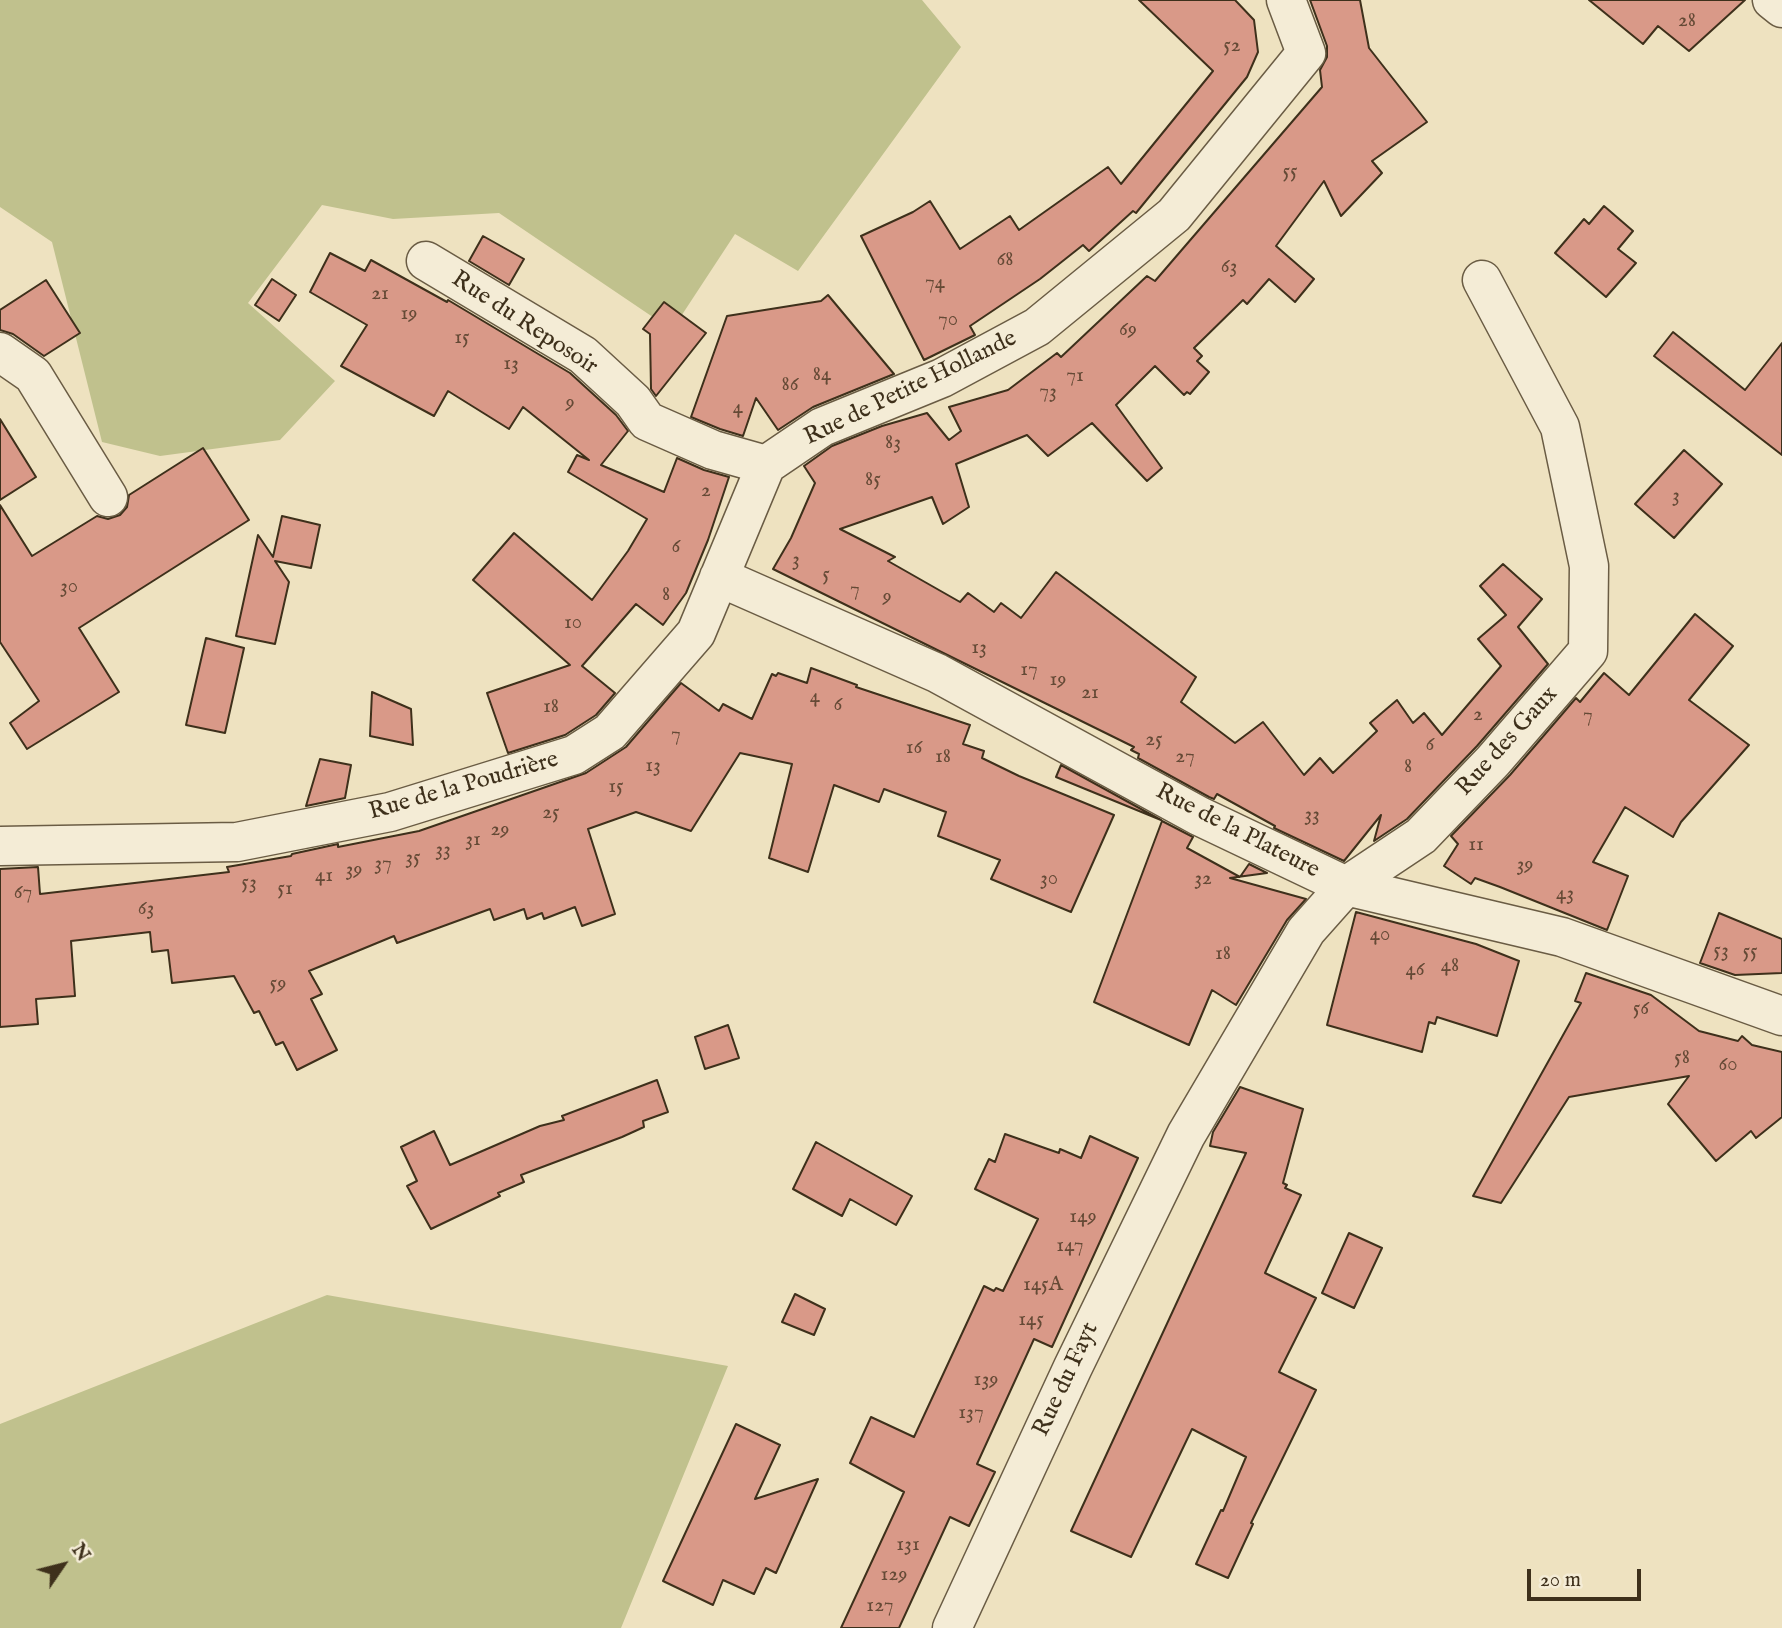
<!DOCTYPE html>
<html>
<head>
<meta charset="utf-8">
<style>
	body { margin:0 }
	#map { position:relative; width:1782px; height:1628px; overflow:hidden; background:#eee2c0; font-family:"IM FELL English",serif }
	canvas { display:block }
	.north { position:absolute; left:28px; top:1530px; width:70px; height:70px; -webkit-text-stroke:5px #f4ecd6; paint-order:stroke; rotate:55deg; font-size:19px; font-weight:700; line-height:28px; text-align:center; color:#3e301b }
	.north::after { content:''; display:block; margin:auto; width:24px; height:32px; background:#3e301b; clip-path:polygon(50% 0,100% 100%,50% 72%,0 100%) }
	.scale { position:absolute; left:1527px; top:1569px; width:114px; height:32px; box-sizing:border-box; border:4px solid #3e301b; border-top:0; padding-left:9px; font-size:21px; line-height:24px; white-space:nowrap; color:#3e301b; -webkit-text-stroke:5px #f4ecd6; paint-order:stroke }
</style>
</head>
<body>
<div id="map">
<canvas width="1782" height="1628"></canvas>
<div class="north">N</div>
<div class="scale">20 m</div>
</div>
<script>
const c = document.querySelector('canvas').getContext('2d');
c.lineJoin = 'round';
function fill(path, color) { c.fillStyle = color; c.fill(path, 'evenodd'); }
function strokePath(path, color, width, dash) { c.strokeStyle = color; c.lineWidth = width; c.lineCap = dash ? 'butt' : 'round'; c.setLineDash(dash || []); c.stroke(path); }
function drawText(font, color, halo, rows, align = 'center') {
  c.font = font + ' "IM FELL English",serif'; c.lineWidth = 5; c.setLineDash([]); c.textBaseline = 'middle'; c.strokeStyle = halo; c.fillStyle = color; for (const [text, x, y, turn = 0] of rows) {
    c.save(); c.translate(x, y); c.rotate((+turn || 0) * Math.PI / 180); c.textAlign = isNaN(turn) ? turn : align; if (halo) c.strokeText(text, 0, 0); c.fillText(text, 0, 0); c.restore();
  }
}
fill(new Path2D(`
	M0,0H922L961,47L798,271L735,234L672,330L499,213L393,219L322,205L248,303L335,381L280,440L160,456L102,442L52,242L0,207Z
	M327,1295L728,1366L621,1628H0V1424Z`), '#c0c18d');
const building = new Path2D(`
	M1139,0H1235L1254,20L1258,52L1247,77L1136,213L1133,211L1089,251L1083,245L1040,279L970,326L975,335L924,360L861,236L913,212L930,201L960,249L1010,216L1019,230L1108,167L1121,184L1213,71Z
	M1310,0H1360L1369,48L1427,122L1372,161L1382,173L1341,216L1324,181L1276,246L1314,279L1295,302L1269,279L1247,304L1243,300L1194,348L1202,356L1197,361L1209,372L1190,394L1187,392L1184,395L1155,366L1116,405L1162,468L1147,481L1092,423L1048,456L1027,435L956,464L969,507L943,524L932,497L840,529L895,557L888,561L960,602L968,593L994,612L1001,603L1021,618L1056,572L1196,677L1181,702L1235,743L1263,722L1304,775L1320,758L1333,773L1377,731L1370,723L1397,700L1413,723L1424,713L1442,735L1501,666L1478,639L1506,615L1480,586L1503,564L1542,599L1518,627L1548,664L1477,746L1407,819L1374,841L1381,815L1344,861L1274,828L1275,826L1217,794L1214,799L1209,797L1138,758L1139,754L1131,750L1134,747L773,569L791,538L815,483L804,466L832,446L882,426L927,413L949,440L961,431L949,407L1008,390L1057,353L1061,357L1147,276L1155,281L1322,87L1320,70L1327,57V46Z
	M1589,0H1745L1689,51L1658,26L1643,44Z
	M1604,206L1633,231L1618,249L1636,263L1606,297L1555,253L1584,219L1589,224Z
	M483,236L524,259L509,285L469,261Z
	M330,253L365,271L371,260L447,302L448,300L570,373L616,415L628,431L601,465L664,492L677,458L704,470L729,477L708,540L686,593L663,625L636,604L582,666L615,693L596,715L565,735L508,753L487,693L570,665L473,580L514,533L592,600L628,551L647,519L568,472L577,455L589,460L523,407L509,429L448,391L434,416L341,366L367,325L310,292Z
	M272,279L296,295L279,321L255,305Z
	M46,280L80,333L44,356L13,334L0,330V310Z
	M828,295L894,374L813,407L778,430L756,398L743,436L720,429L691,417L727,316L821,301Z
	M664,302L706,333L656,396L651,389L650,334L643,329Z
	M1673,332L1745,390L1782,343V455L1654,356Z
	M0,419L36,477L0,500Z
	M203,448L249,520L79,628L119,692L27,749L10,723L39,701L0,642V505L32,556L97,516L108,519L120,515L127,507L129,495Z
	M1684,450L1722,484L1674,538L1635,504Z
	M282,516L320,525L311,568L275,561L289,582L275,644L236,636L258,535L273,557Z
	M1695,614L1733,646L1689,700L1749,745L1681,822L1673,837L1625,807L1593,862L1628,876L1607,930L1500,887L1475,878L1471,884L1444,866L1458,844L1451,836L1510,775L1576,698L1580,702L1604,673L1629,695Z
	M206,638L244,648L225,733L186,725Z
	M811,668L857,685L856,687L970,725L963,744L984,751L982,758L1019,776L1114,815L1071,912L991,879L1000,860L938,836L946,812L884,789L879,802L834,785L808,872L769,858L792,764L740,753L691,831L636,812L588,829L615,914L582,926L575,907L544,919L542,913L527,919L524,909L494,920L490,909L397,943L394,936L309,971L322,994L311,999L337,1050L297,1070L283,1042L276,1045L259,1011L254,1013L234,976L172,983L168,950L152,952L150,932L71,941L75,996L36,999L38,1024L0,1027V869L38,867L40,894L229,872L227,867L291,856L292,854L338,844V847L419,831L586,773L626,747L681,683L719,711L723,704L752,719L772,674L776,676L778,673L807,683Z
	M372,692L411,709L413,745L370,736Z
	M320,759L351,765L345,798L306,806Z
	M1061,765L1161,820L1056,777Z
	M1162,821L1193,837L1187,848L1240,877L1249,864L1267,873L1230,878L1306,899L1287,920L1236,1005L1212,990L1189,1045L1094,1002Z
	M1356,912L1476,944L1519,961L1497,1036L1437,1017L1435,1024L1429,1022L1422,1052L1327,1025Z
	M1719,913L1782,939V973L1735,975L1700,963Z
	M1586,973L1651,995L1699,1031L1738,1041L1742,1036L1752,1045L1782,1052V1117L1756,1138L1751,1131L1716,1161L1668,1104L1689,1076L1569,1097L1501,1203L1473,1196L1581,1003L1575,1001Z
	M728,1025L739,1058L705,1069L695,1037Z
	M657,1080L668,1112L643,1121L644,1127L622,1137L521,1175L524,1182L498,1193L500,1196L431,1229L407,1186L417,1181L401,1147L434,1131L450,1165L540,1126L564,1120L562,1116Z
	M1240,1087L1303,1109L1283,1183L1287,1185L1285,1188L1301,1195L1265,1273L1316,1298L1279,1372L1316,1390L1251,1523L1253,1524L1228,1578L1196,1564L1221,1510L1223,1511L1246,1457L1192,1429L1131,1557L1071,1531L1246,1153L1210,1146L1213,1132Z
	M1005,1134L1059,1153L1060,1149L1081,1158L1090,1136L1138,1158L1052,1347L1034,1339L977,1464L995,1472L969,1526L950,1517L899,1628H841L904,1492L850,1463L871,1417L914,1437L984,1286L994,1291L996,1288L1003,1291L1038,1219L975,1189L989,1159L995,1162Z
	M816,1142L912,1196L896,1225L850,1199L842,1216L793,1189Z
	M1349,1233L1382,1248L1354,1308L1322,1293Z
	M795,1294L825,1309L814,1335L782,1322Z
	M736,1424L780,1445L755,1499L818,1479L776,1573L766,1568L754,1594L723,1580L713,1605L663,1581Z`);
fill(building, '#d99988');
strokePath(building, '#3e301b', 2);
const minor = new Path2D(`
	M1772,0L1782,8
	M426,261L583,355L633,401L647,421L713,450L766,465
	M0,352L33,375L108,497
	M766,465L822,427L942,378L1037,327L1174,215L1306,53L1286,0
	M719,577L937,673L1199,816L1346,886L1562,937L1782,1016
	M0,846L237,842L390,812L574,755L610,732L696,633L766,465
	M952,1628L1073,1367L1186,1135L1306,931L1346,886L1421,836L1493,761L1588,651L1589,566L1560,427L1482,280`);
strokePath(minor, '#6a5c44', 41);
strokePath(minor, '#f4ecd6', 38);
drawText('21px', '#654a36', null, [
	["28",1687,22],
	["52",1232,47],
	["55",1290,173],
	["68",1005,261],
	["63",1229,268],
	["74",935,284],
	["21",380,295],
	["19",409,315],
	["70",948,321],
	["69",1128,331],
	["15",462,339],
	["13",511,365],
	["84",822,376],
	["71",1075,377],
	["86",790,386],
	["73",1048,393],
	["9",570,404],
	["4",738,409],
	["83",893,444],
	["85",873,481],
	["2",706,492],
	["3",1676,497],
	["6",676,548],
	["3",796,561],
	["5",826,576],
	["30",69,588],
	["7",855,591],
	["8",666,596],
	["9",887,598],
	["10",573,624],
	["13",979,649],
	["17",1029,671],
	["19",1058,681],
	["21",1090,694],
	["4",815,698],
	["6",838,706],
	["18",551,708],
	["2",1478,716],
	["7",1588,717],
	["7",676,736],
	["25",1154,741],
	["6",1430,746],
	["16",914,749],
	["18",943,758],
	["27",1185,758],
	["13",653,767],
	["8",1408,768],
	["15",616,788],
	["25",551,814],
	["33",1312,816],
	["29",500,831],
	["31",473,841],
	["11",1476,846],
	["33",443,851],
	["35",413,859],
	["37",383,865],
	["39",1525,866],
	["39",354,871],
	["41",324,877],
	["30",1049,880],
	["32",1203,880],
	["53",249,884],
	["51",285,890],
	["67",23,894],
	["43",1565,895],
	["63",146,910],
	["40",1380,936],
	["53",1721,952],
	["55",1750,953],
	["18",1223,955],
	["48",1450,967],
	["46",1415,971],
	["59",278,985],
	["56",1641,1010],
	["58",1682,1059],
	["60",1728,1066],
	["149",1083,1218],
	["147",1070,1247],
	["145A",1043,1286],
	["145",1031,1321],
	["139",986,1381],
	["137",971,1414],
	["131",908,1546],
	["129",894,1576],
	["127",880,1607]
]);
drawText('24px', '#3e301b', '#f4ecd6', [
	["Rue du Reposoir",524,324,33],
	["Rue de Petite Hollande",911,389,-26],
	["Rue des Gaux",1508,742,-48],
	["Rue de la Poudrière",464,787,-16],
	["Rue de la Plateure",1237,832,27],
	["Rue du Fayt",1067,1380,-65]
]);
</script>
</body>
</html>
